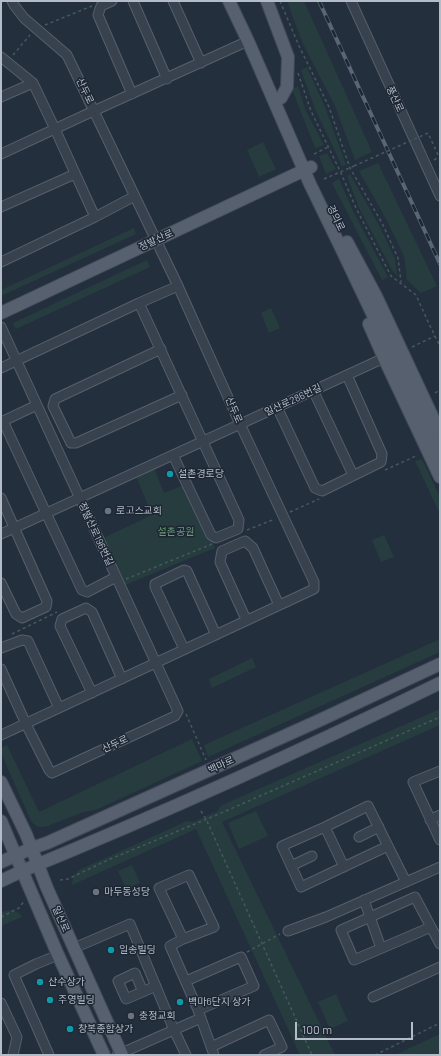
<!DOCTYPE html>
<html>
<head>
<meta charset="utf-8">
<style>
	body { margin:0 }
	#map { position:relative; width:441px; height:1056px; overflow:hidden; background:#242f3e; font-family:Barlow,sans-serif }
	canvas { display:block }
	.frame { position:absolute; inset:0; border:2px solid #b4bcc9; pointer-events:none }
	.scale { position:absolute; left:295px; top:1022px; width:118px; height:18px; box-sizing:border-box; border:2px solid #b4bcc9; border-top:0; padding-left:5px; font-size:12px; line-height:14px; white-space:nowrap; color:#b4bcc9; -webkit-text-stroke:3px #1d2633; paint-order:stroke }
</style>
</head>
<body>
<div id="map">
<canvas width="441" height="1056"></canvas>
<div class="frame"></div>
<div class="scale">100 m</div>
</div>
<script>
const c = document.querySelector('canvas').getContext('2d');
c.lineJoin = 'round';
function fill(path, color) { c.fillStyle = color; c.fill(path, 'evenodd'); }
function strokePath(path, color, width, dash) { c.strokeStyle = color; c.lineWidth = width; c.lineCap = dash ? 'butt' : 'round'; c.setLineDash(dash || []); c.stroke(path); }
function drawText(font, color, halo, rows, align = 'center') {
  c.font = font + ' Barlow,"Noto Sans KR",sans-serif'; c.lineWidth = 3; c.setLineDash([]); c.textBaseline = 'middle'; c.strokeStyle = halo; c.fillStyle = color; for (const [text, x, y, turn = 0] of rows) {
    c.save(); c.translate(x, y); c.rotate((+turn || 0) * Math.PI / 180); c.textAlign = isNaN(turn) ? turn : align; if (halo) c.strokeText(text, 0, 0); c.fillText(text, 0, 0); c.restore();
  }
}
fill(new Path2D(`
	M287,1H304L372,152L355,160L335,106L303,44Z
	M307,67L325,107L346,165L342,166L315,109L301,70Z
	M298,86L306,111L324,145L315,148L292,89Z
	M263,142L276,169L259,177L247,150Z
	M327,153L336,169L326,174L319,156Z
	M378,163L437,286L421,293L407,280L404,256L386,219L359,171Z
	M350,174L380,227L395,259L397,276L392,270L359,208L347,176Z
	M339,179L353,211L388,277L382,280L332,183Z
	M134,228L136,234L1,296V290Z
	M147,260L150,267L16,329L13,323Z
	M271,308L280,328L269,333L261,313Z
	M422,459L440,497V514L415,461Z
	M154,468L164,493L186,484L215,548L125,585L103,538L152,515L136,476Z
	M384,535L394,557L381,562L372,540Z
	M440,639V652L208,757L204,745Z
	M252,658L256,667L212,688L209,679Z
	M440,709V725L222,822L335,1055H300L196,829L72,885L73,876L79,870L187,821L193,822L218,811L219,808L222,805Z
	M192,739L202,761L98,809L81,813L48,826C40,828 36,827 31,821L1,753V748L7,745L39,812Z
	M256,811L268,836L239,849L228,823Z
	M132,865L140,883L126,889L118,871Z
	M10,910L19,913L22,917L1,926V912Z
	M336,994L348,1021L330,1029L318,1002Z
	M440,1034V1055H395Z`), '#263c3f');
const minor = new Path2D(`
	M112,1L101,6L98,15L132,94
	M133,1L167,79
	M173,1L201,63
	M351,1L440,196
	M1,57L33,83L55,129L95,217
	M1,97L33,83
	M1,154L87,114L248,41
	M1,207L75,174
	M1,262L95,217L135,196
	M139,303L239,520L238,529L216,538L211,535L173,455
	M1,327L178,711L175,716L52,773L49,770L26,724L1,669
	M161,349L55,399L53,406L71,443H76L182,395
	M1,368L139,303L178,286
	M313,390L353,475
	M277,407L315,488L322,491L381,462L382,454L347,375
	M3,421L82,590L87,592L116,577
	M1,422L37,405
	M1,498L47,601L46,607L22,618L16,614L1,583
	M1,534L384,358
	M248,620L244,615L220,562L222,551L245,541L253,548L279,605
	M1,648L22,640L28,641L59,708
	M184,649L155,587V584L184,570L187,571L216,635
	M92,693L60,626L62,619L86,608L92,612L122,679
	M1,735L314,589V582L240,424L178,286L67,55L24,18L14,5L12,1
	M440,771L413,782L440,840
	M430,820L440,815
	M325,827L344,867
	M359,837L379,827
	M388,846L301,887L282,846L325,827L368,806L406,882
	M291,866L312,856
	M364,900L381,948
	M431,927L354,960L341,930L415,897L440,944
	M288,931L326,917L440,867
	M183,939L159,888L189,875L214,927L183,939L170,946L198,1010L214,1055
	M74,948L130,924L174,1030L186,1055
	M186,981L241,957L254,986L198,1010
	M143,992L135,973L118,981L126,999L156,986
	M373,997L440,967
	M1,1003L17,1037L13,1055
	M211,1047L269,1020L282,1047L264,1055
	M49,1055L14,975L36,964L58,955
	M117,1055L201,1018`);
const major = new Path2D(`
	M229,1L248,41L310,184L342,250L440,456
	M267,1L288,57L287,87L281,98
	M347,242L376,296L440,433
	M1,313L311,167
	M369,324L384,358L440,477
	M1,782L26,834L47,888L122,1055
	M1,821L58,955L104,1055
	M1,862L32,848L47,843L318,721L440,664
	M1,881L22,871C163,813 303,750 440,683`);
strokePath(minor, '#565f6c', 11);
strokePath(major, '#414a57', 14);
strokePath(new Path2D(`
	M280,1L299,46L329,107L350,168L382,223L398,258L401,282
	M45,25L92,6
	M13,55L30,35
	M298,73L311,111L341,173L356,208L391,276L416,295L429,324L440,346
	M314,154L328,147
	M434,160L439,157
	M324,179L354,166
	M412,347L435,336
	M435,393L440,390
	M385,470L418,455
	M290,512L319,499
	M247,530L275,519
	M126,579L212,544
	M12,634L57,612
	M186,714L206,760
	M201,811L206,819L312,1055
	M60,880L68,879L108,860L219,814L440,717
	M1,917L19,908L25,900
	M247,952L280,934
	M375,1055L440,1023`), '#44595c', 1.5, [3, 3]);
strokePath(minor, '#38414e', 9);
strokePath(major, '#56606e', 12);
const rail = new Path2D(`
	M319,1L440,264`);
strokePath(rail, '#5a6575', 4);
strokePath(rail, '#1d2633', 2.5, [8]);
strokePath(new Path2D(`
	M354,166L428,133L439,157`), '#44595c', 1.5, [3, 3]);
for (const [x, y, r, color] of [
	[170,474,4,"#0f9aa8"],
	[108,511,4,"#6b7280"],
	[96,892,4,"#6b7280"],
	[111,950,4,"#0f9aa8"],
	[40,982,4,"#0f9aa8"],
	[50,1000,4,"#0f9aa8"],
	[180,1002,4,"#0f9aa8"],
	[131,1016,4,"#6b7280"],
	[70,1029,4,"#0f9aa8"]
]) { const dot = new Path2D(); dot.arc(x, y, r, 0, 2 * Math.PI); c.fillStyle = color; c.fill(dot); strokePath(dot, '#1d2633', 1.5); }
drawText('10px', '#b4bcc9', '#1d2633', [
	["산두로",85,91,64],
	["풍산로",395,99,65],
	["경의로",336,218,64],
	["정발산로",156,240,-25],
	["일산로286번길",293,400,-25],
	["산두로",234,410,66],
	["정발산로196번길",96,534,65],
	["산두로",115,744,-25],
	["백마로",221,765,-25],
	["일산로",61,919,66]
]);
drawText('10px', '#b4bcc9', '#1d2633', [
	["설촌경로당",178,474],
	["로고스교회",116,511],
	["마두동성당",104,892],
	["일송빌딩",119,950],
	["산수상가",48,982],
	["주영빌딩",58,1000],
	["백마6단지 상가",188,1002],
	["충정교회",139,1016],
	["창복종합상가",78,1029]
], 'left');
drawText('10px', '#6b9a76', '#1d2633', [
	["설촌공원",176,532]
]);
</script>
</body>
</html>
